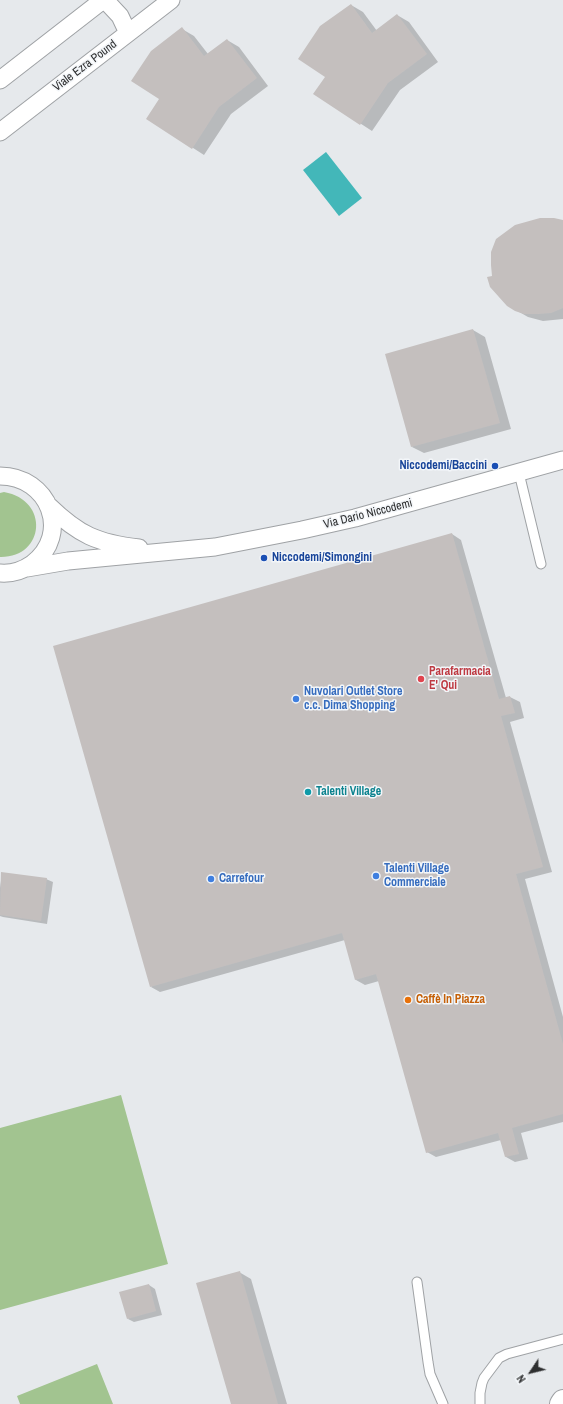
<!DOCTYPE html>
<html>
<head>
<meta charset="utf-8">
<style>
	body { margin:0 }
	#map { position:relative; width:563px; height:1404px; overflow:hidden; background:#e6e9ec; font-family:"Archivo Narrow",sans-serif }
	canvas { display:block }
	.north { position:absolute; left:511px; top:1352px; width:40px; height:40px; -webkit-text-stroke:3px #f3f6f9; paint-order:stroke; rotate:235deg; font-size:11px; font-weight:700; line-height:16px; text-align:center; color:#2e2f30 }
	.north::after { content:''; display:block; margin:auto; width:14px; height:18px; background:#2e2f30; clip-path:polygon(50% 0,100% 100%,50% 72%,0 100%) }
</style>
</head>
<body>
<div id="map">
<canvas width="563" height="1404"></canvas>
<div class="north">N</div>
</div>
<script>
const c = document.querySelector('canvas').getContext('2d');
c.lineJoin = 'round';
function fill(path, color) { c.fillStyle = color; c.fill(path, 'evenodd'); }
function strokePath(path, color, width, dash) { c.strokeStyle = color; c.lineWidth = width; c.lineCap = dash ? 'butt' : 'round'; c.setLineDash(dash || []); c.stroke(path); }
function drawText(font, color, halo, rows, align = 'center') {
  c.font = font + ' "Archivo Narrow",sans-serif'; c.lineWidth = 3; c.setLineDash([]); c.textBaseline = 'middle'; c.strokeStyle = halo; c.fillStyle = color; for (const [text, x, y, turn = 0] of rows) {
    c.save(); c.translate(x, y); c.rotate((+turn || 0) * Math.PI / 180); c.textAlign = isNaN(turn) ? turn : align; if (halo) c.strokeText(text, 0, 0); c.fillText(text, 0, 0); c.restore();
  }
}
fill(new Path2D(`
	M4,492C50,500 45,558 0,557V493Z
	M121,1095L168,1264L0,1310V1128Z
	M97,1364L113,1404H20L17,1396Z`), '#a2c490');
fill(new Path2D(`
	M326,152L362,198L339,216L303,170Z`), '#43b7b9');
fill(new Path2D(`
	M351,5L363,12L377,31L397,15L409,22L438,62L400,90L372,131L315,94L326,77Z
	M182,29L194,36L208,54L227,40L239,47L268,86L231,114L204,155L148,119L161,98Z
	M563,221V319L543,321L528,317L507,305L494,276Z
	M473,330L485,337L511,429L424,453L412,447Z
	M452,534L461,540L506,698L510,697L520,702L524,718L510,722L552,872L525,879L563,1017V1122L521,1133L528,1159L515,1162L506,1157L501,1140L436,1157L427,1152L379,981L365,985L356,980L345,940L160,992L151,987Z
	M2,873L46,879L53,882L47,924L3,917L0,916V888Z
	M239,1272L251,1279L287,1404H232Z
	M149,1285L155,1289L162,1315L134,1322L128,1319Z`), '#0003');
fill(new Path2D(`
	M351,4L372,33L397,14L427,54L388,83L360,125L313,94L325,77L298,59L320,26Z
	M182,27L204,56L227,39L257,78L219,107L192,149L146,119L159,99L131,81L151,51Z
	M540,218H554L563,220V308L551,313L538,314H524L515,311L507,306L490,287L487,277L492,276L491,265V252L496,239L515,225Z
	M473,329L500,423L411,447L385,354Z
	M452,533L499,699L510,696L515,713L501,716L543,867L516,874L563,1044V1114L512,1128L519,1154L505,1157L498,1133L426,1153L376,974L355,980L342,933L150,987L53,646Z
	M1,872L47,878L41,921L0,915Z
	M240,1271L278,1404H231L196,1283Z
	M149,1284L156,1311L127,1319L119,1292Z`), '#c4bfbe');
const lane = new Path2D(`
	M519,473L541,564
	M417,1282L428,1362L430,1374L443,1404
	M480,1404V1393L482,1383L484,1378L499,1358L507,1354L563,1339`);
const street = new Path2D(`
	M105,0L120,16L128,33
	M0,80L103,0
	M0,132L171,0
	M0,476C49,476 72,534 32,564C22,571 12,574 0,573
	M49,506C79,535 97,543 139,548
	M27,568L68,561L215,547L302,530L355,518L563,460`);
const secondary = new Path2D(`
	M561,1404L563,1401`);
strokePath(lane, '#9fa2a5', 11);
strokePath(street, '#9fa2a5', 19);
strokePath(secondary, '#9fa2a5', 24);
strokePath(lane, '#fff', 9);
strokePath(street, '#fff', 17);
strokePath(secondary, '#fff', 22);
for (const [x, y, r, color] of [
	[495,466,4,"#1a4fb4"],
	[264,558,4,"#1a4fb4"],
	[421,679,4,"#e0444e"],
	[296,699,4,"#3f7fe0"],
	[308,792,4,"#0f9aa8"],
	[376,876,4,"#3f7fe0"],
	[211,879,4,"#3f7fe0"],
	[408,1000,4,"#e8710a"]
]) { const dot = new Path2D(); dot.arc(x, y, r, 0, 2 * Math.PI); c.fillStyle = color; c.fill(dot); strokePath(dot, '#f3f6f9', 1.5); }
drawText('12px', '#2e2f30', '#f3f6f9', [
	["Viale Ezra Pound",85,66,-37],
	["Via Dario Niccodemi",368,514,-14]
]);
drawText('bold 12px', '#164399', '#f3f6f9', [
	["Niccodemi/Baccini",487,466],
	["Niccodemi/Simongini",272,558,"left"]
], 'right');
drawText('bold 12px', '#be3a42', '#f3f6f9', [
	["Parafarmacia",429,672],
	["E' Qui",429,686]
], 'left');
drawText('bold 12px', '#366cbe', '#f3f6f9', [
	["Nuvolari Outlet Store",304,692],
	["c.c. Dima Shopping",304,706],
	["Talenti Village",384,869],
	["Commerciale",384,883],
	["Carrefour",219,879]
], 'left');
drawText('bold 12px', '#0d838f', '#f3f6f9', [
	["Talenti Village",316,792]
], 'left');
drawText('bold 12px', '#c56008', '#f3f6f9', [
	["Caffè In Piazza",416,1000]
], 'left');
</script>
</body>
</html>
